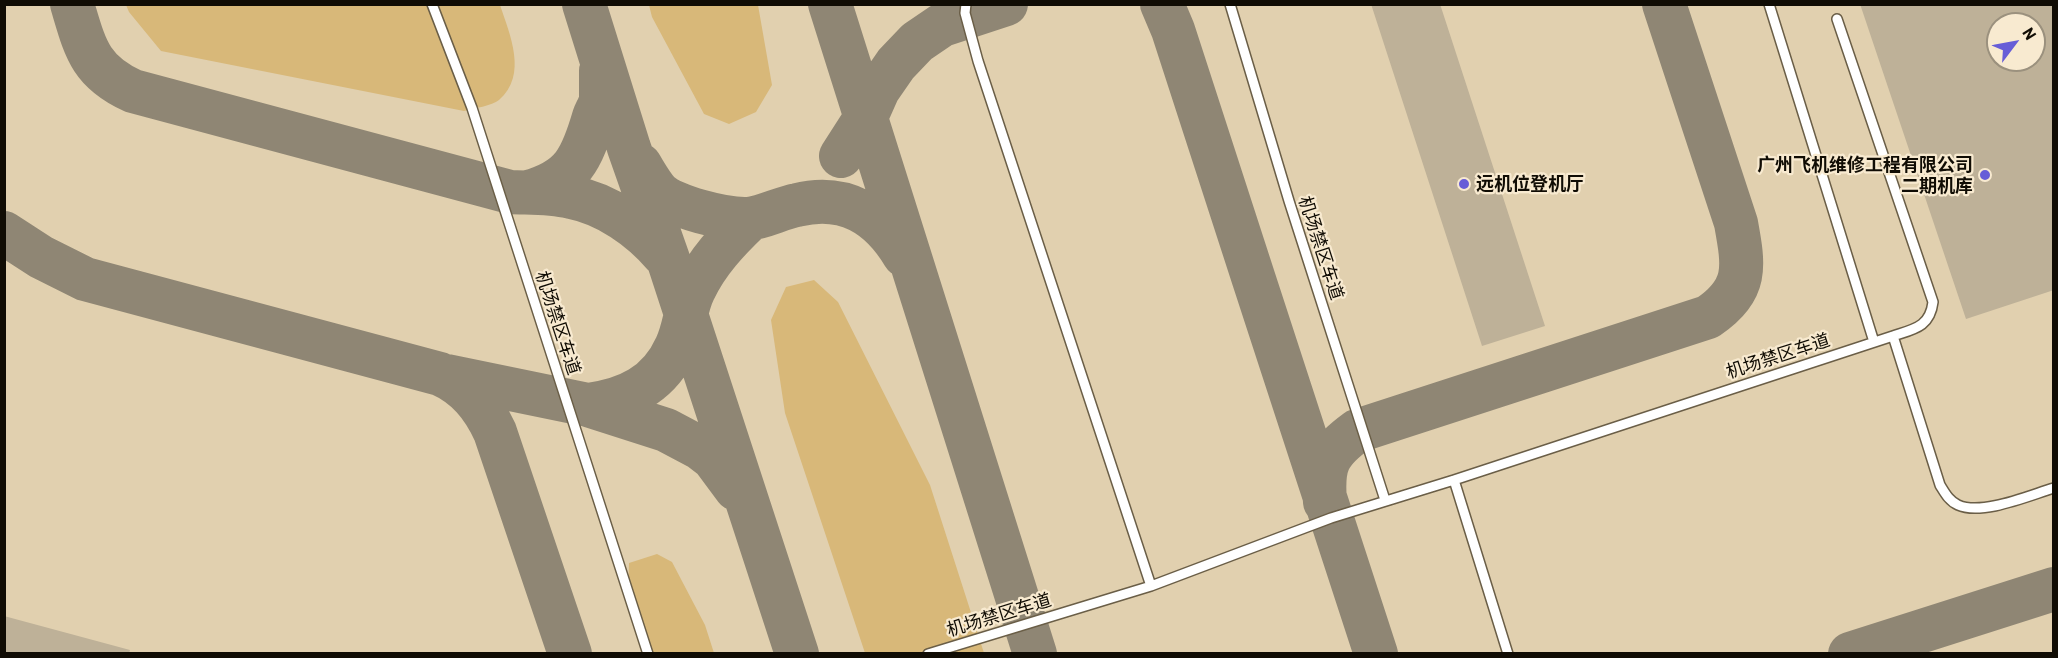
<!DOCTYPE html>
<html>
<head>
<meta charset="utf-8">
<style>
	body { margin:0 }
	#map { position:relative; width:2058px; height:658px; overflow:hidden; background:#eaddc3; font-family:Barlow,sans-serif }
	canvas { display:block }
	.frame { position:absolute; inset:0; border:6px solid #100c04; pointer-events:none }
	.north { position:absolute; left:1986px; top:12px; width:60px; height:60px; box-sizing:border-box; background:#f8ead0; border:2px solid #9b917e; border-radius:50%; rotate:58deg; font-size:16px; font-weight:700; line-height:24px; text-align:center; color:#100c04 }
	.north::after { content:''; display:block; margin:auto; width:21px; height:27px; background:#675dd7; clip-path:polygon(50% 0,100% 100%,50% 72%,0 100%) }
</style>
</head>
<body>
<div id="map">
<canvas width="2058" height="658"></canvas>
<div class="frame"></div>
<div class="north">N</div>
</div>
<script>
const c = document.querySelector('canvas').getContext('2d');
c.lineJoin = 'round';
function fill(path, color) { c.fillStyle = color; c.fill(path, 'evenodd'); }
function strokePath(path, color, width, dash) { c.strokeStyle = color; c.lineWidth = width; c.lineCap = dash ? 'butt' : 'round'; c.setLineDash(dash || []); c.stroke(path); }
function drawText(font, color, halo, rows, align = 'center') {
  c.font = font + ' Barlow,"Noto Sans SC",sans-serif'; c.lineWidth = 4.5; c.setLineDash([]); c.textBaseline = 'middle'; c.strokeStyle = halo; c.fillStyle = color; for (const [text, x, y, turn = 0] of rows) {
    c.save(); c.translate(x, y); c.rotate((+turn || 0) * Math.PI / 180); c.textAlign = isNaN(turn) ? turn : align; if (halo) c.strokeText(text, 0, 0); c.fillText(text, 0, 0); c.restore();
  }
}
fill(new Path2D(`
	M4,5H2053V653H5ZM1998,24H2034V60H1998Z`), '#e1d0af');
fill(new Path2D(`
	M126,5H500C510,35 528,75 499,100C492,106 474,108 464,111L161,51L129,12Z
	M649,5H758L772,85L756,112L729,124L704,114L652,17Z
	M814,280L838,302L930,485L984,653H865L785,413L771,320L786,287Z
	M657,554L672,562L705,625L714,653H644L628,592L629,563Z`), '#d8b879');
strokePath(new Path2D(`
	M72,4C85,47 89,71 133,91L510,192C530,193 551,192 571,197C607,204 641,228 664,255
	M584,4L629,148L668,259L797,654
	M830,4L1035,654
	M1162,4L1173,30C1241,238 1307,446 1376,654
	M841,156L866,117L878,90L896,64L917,42L942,25L1006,4
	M640,165C645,173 651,184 658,192C672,207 727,220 748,219C765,217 781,208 797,205C845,193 880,215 904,255
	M528,192C573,180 582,158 594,117C596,111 600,106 601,99C601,90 601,81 601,71
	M4,233L41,257L85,279L440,374C467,386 483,406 495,432L570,654
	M447,376L588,405L666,430L700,448L713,458L736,489
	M588,405C627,400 659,385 676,347C685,329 685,308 694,290C707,262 728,240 750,219
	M1325,502C1322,465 1327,453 1357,431L1708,317C1748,290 1744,267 1736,223L1664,4
	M1850,654L2054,589`), '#8f8674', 44);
fill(new Path2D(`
	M1371,4H1440L1545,326L1482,346Z
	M1860,4H2054V290L1966,319ZM1998,24H2034V60H1998Z
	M4,616L130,650L129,654H4Z`), '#beb198');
const lane = new Path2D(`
	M432,4L472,108L648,654
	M966,4L965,13L978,61L1151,586
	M1230,4L1289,201L1385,500
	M1769,4L1874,342
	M1837,19L1933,302C1930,327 1914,329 1893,336
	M1454,480L1508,654
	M928,654L1151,586L1331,518L1454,480L1893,336L1940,485C1945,493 1949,501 1958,505C1982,516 2030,495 2054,488`);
strokePath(lane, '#6a5e47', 12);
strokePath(lane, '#fff', 9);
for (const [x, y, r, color] of [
	[1985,175,6,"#675dd7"],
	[1464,184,6,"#675dd7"]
]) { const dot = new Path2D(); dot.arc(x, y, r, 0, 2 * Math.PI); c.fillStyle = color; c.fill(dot); strokePath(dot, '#f8ead0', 2); }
drawText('bold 18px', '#100c04', '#f8ead0', [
	["广州飞机维修工程有限公司",1973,165],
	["二期机库",1973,186],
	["远机位登机厅",1476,184,"left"]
], 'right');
drawText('18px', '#100c04', '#f8ead0', [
	["机场禁区车道",1321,248,72],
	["机场禁区车道",558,323,72],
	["机场禁区车道",1778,356,-18],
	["机场禁区车道",999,615,-17]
]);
</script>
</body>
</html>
